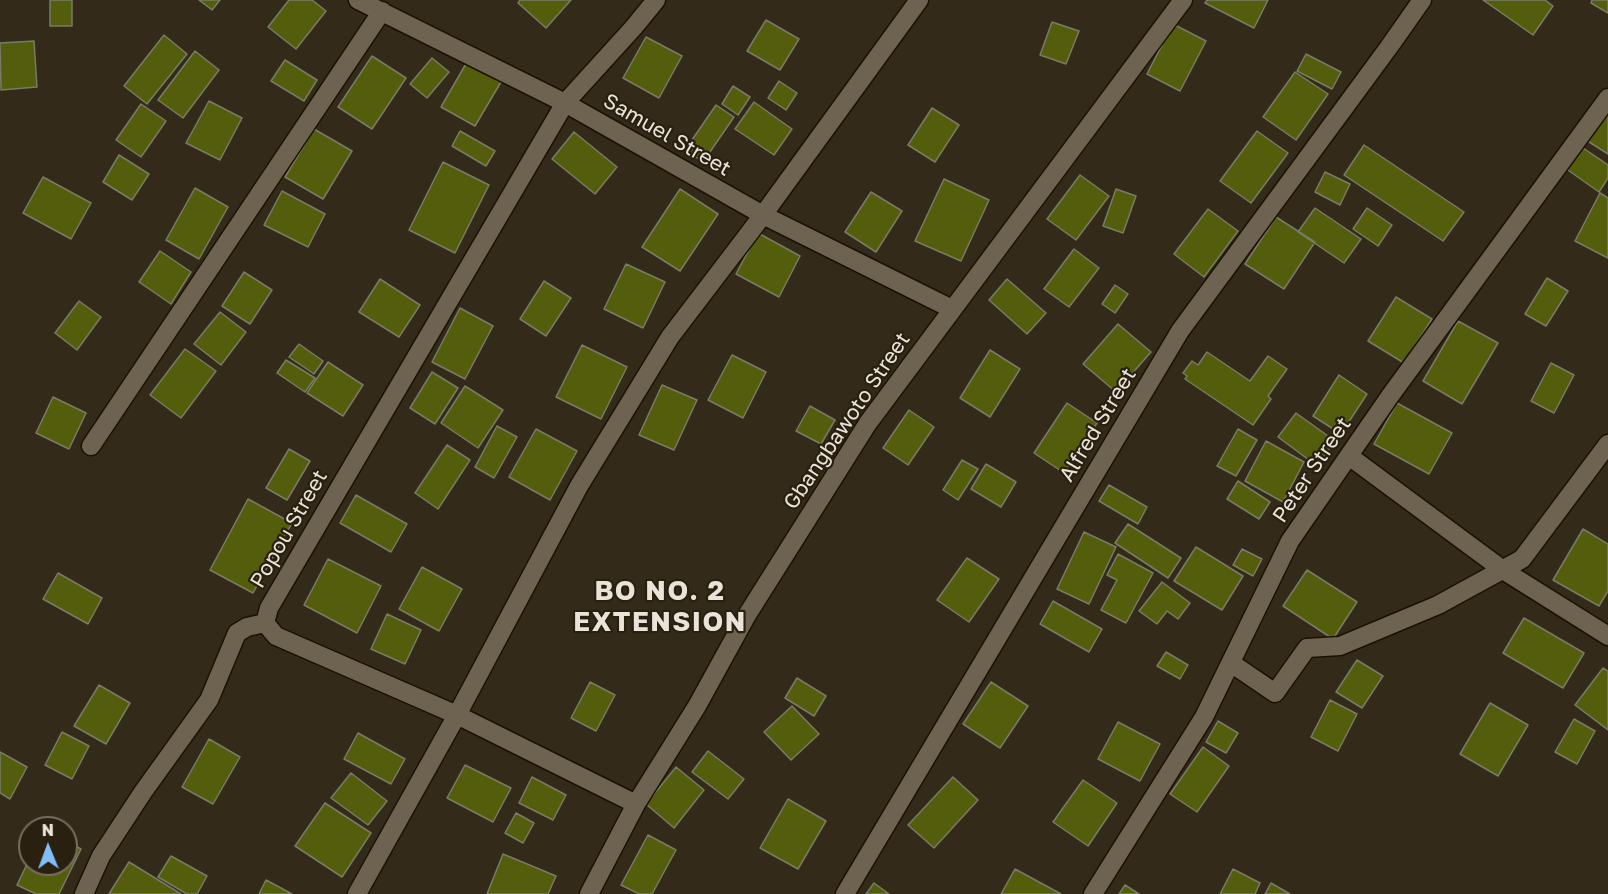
<!DOCTYPE html>
<html>
<head>
<meta charset="utf-8">
<style>
	body { margin:0 }
	#map { position:relative; width:1608px; height:894px; overflow:hidden; background:#332a19; font-family:"Golos Text",sans-serif }
	canvas { display:block }
	.north { position:absolute; left:18px; top:816px; width:60px; height:60px; box-sizing:border-box; background:#29200f; border:2px solid #766e60; border-radius:50%; rotate:359deg; font-size:16px; font-weight:700; line-height:24px; text-align:center; color:#eae3d9 }
	.north::after { content:''; display:block; margin:auto; width:21px; height:27px; background:#81bdfa; clip-path:polygon(50% 0,100% 100%,50% 72%,0 100%) }
</style>
</head>
<body>
<div id="map">
<canvas width="1608" height="894"></canvas>
<div class="north">N</div>
</div>
<script>
const c = document.querySelector('canvas').getContext('2d');
c.lineJoin = 'round';
function fill(path, color) { c.fillStyle = color; c.fill(path, 'evenodd'); }
function strokePath(path, color, width, dash) { c.strokeStyle = color; c.lineWidth = width; c.lineCap = dash ? 'butt' : 'round'; c.setLineDash(dash || []); c.stroke(path); }
function drawText(font, color, halo, rows, align = 'center') {
  c.font = font + ' "Golos Text",sans-serif'; c.lineWidth = 4.5; c.setLineDash([]); c.textBaseline = 'middle'; c.strokeStyle = halo; c.fillStyle = color; for (const [text, x, y, turn = 0] of rows) {
    c.save(); c.translate(x, y); c.rotate((+turn || 0) * Math.PI / 180); c.textAlign = isNaN(turn) ? turn : align; if (halo) c.strokeText(text, 0, 0); c.fillText(text, 0, 0); c.restore();
  }
}
const building = new Path2D(`
	M50,0H72V26H50Z
	M199,0H220L212,10Z
	M289,0H312L326,11L296,49L268,27Z
	M520,0H571L546,28L518,3Z
	M1207,0H1268L1254,28L1205,3Z
	M1483,0H1545L1553,6L1533,35Z
	M1592,0H1608V13L1591,3Z
	M766,20L799,39L780,70L747,51Z
	M1052,22L1079,31L1066,64L1040,55Z
	M1173,24L1206,41L1180,91L1147,74Z
	M164,35L187,54L147,104L124,86Z
	M646,37L682,56L659,98L623,78Z
	M34,41L37,87L1,90L0,43Z
	M195,51L219,70L183,118L158,100Z
	M1306,54L1341,72L1332,89L1297,71Z
	M372,56L406,78L372,129L338,107Z
	M432,58L449,72L427,98L410,84Z
	M285,60L317,80L304,101L271,81Z
	M467,62L501,82L475,126L441,107Z
	M1295,72L1328,94L1296,140L1263,117Z
	M779,81L797,93L786,110L768,98Z
	M733,86L750,97L738,115L722,104Z
	M209,101L242,118L220,160L186,143Z
	M754,102L792,129L774,155L735,129Z
	M141,104L166,121L141,157L116,140Z
	M716,105L734,117L703,162L685,150Z
	M932,108L959,125L935,162L908,145Z
	M1608,108V154L1586,140Z
	M314,129L352,151L323,199L285,177Z
	M460,131L495,151L486,166L452,146Z
	M1257,131L1288,153L1251,203L1220,181Z
	M574,132L617,167L595,194L552,159Z
	M1364,145L1464,212L1443,241L1344,175Z
	M1580,146L1608,165V178L1599,192L1565,168Z
	M119,155L149,174L132,200L103,182Z
	M443,162L489,185L455,253L409,230Z
	M1325,172L1350,184L1340,205L1315,192Z
	M1080,175L1109,196L1076,240L1047,219Z
	M43,177L91,203L71,239L23,213Z
	M944,179L989,200L961,261L915,241Z
	M195,188L228,207L199,259L166,240Z
	M680,189L718,214L680,271L642,247Z
	M1116,189L1136,196L1123,233L1103,226Z
	M282,191L325,214L308,247L264,225Z
	M871,192L902,211L876,252L845,232Z
	M1600,193L1608,198V258L1575,241Z
	M1315,208L1361,239L1344,263L1298,232Z
	M1367,208L1392,225L1378,246L1353,229Z
	M1208,209L1238,231L1204,277L1174,254Z
	M1276,217L1315,242L1284,289L1245,264Z
	M758,233L800,256L779,297L736,274Z
	M1074,249L1099,268L1069,307L1044,289Z
	M160,251L191,272L171,304L139,282Z
	M626,264L665,282L643,328L604,309Z
	M244,272L272,290L250,324L222,306Z
	M1547,278L1568,291L1546,326L1525,314Z
	M380,279L420,305L399,337L359,312Z
	M1007,279L1046,313L1027,334L989,300Z
	M544,281L571,298L546,336L520,319Z
	M1115,285L1128,294L1115,313L1102,304Z
	M1396,297L1432,319L1404,363L1368,341Z
	M79,301L101,317L77,350L55,333Z
	M460,308L493,326L465,379L432,362Z
	M220,312L246,332L221,365L194,344Z
	M1458,321L1498,343L1462,404L1423,381Z
	M1118,324L1151,352L1116,392L1083,364Z
	M299,344L323,361L314,374L289,357Z
	M582,345L627,367L601,419L556,397Z
	M185,349L216,371L181,418L150,395Z
	M990,350L1020,369L990,417L960,398Z
	M1207,352L1250,381L1268,356L1287,369L1268,396L1271,399L1253,425L1185,379L1187,376L1183,373L1192,361L1198,365Z
	M732,355L766,372L743,418L708,400Z
	M286,360L315,378L305,392L277,373Z
	M328,362L363,385L343,416L307,393Z
	M1551,363L1574,375L1554,413L1531,401Z
	M432,372L458,388L435,424L410,408Z
	M1339,375L1367,394L1341,434L1313,416Z
	M662,385L697,400L674,450L639,435Z
	M465,386L503,410L478,448L441,423Z
	M53,397L86,413L69,449L36,433Z
	M1067,403L1097,423L1064,473L1034,453Z
	M1397,403L1452,433L1429,474L1374,444Z
	M810,406L835,420L821,444L796,431Z
	M909,410L934,427L908,465L883,448Z
	M1296,413L1335,441L1317,466L1278,437Z
	M497,426L517,437L494,478L475,467Z
	M536,429L577,451L550,500L509,477Z
	M1238,429L1257,440L1236,476L1217,466Z
	M1266,441L1304,462L1283,502L1245,481Z
	M447,445L470,460L438,509L415,493Z
	M289,449L310,461L287,500L266,488Z
	M962,460L978,469L958,500L943,490Z
	M986,464L1016,482L1001,507L971,489Z
	M1238,481L1270,502L1259,519L1227,499Z
	M1109,485L1147,507L1138,524L1099,501Z
	M356,495L407,524L391,552L340,523Z
	M248,499L292,523L253,593L210,570Z
	M1128,524L1181,558L1168,578L1115,543Z
	M1583,529L1608,544V591L1599,606L1553,580Z
	M1084,532L1116,547L1089,604L1057,589Z
	M1196,547L1243,576L1222,610L1174,581Z
	M1242,549L1262,559L1253,576L1233,565Z
	M1118,554L1153,573L1126,623L1101,610L1117,580L1107,575Z
	M967,558L999,579L969,622L937,600Z
	M328,559L381,586L357,633L304,605Z
	M422,567L462,589L439,631L399,609Z
	M1307,570L1357,602L1333,639L1283,606Z
	M58,573L102,598L88,624L43,599Z
	M1162,582L1190,603L1178,619L1167,611L1157,624L1139,611Z
	M1053,601L1102,629L1089,652L1040,624Z
	M387,614L421,630L405,664L371,649Z
	M1524,618L1584,653L1563,688L1503,653Z
	M1166,652L1188,665L1180,679L1157,666Z
	M1357,660L1383,676L1362,708L1336,692Z
	M1603,668L1608,671V730L1575,705Z
	M797,678L826,696L814,716L785,698Z
	M590,682L615,695L596,731L571,718Z
	M991,682L1028,706L1000,748L963,724Z
	M99,685L130,703L106,744L74,726Z
	M1330,700L1357,714L1338,751L1311,737Z
	M1490,703L1528,725L1498,776L1460,754Z
	M792,706L819,734L791,760L764,732Z
	M1574,719L1595,731L1577,764L1555,752Z
	M1218,721L1238,733L1226,753L1206,742Z
	M1118,722L1160,744L1140,781L1098,759Z
	M62,732L89,746L72,779L45,765Z
	M358,733L405,759L391,784L344,759Z
	M209,739L240,757L213,804L182,787Z
	M1203,747L1229,766L1197,812L1170,794Z
	M708,751L744,779L728,799L692,772Z
	M0,752L27,767L10,799L0,793Z
	M465,765L511,788L493,822L447,798Z
	M676,767L704,790L674,828L646,804Z
	M351,773L387,801L368,825L331,798Z
	M532,777L566,795L553,820L519,803Z
	M953,777L978,800L934,848L908,825Z
	M1083,780L1117,803L1088,846L1053,822Z
	M788,799L826,821L798,869L760,848Z
	M325,803L371,833L342,877L295,846Z
	M516,813L534,823L523,843L505,833Z
	M648,835L676,850L652,894H639L621,885Z
	M66,841L81,849L59,894H36L17,885L30,858V864H66Z
	M503,854L556,876L548,894H487Z
	M171,856L207,876L197,894H187L158,877Z
	M129,862L181,894H109Z
	M1015,869L1061,894H1001Z
	M1233,869L1260,883L1255,894H1220Z
	M266,880L292,894H259Z
	M874,883L889,894H866Z
	M1271,883L1290,894H1265Z
	M1125,885L1139,894H1119Z`);
fill(building, '#545d0c');
strokePath(building, '#787c67', 1.5);
const minor = new Path2D(`
	M358,0L565,103L763,215L952,309
	M91,446L382,11
	M1349,456L1503,570L1608,636
	M1231,663L1275,693L1307,648L1340,646L1438,605L1522,559L1608,444
	M636,804L457,715L276,636L265,623L269,608L565,103L634,27L656,0
	M84,894L101,856L143,792L209,700L237,633L247,627L265,623
	M357,894L457,715L579,486L670,337L763,215L919,0
	M589,894L636,804L697,706L747,615L868,423L1183,0
	M845,894L1180,331L1389,47L1422,0
	M1093,894L1204,717L1290,541L1390,396L1608,98`);
strokePath(minor, '#1b1203', 21);
strokePath(minor, '#6e6350', 18);
drawText('21px', '#eae3d9', '#29200f', [
	["Samuel Street",667,135,30],
	["Gbangbawoto Street",847,421,-56],
	["Alfred Street",1098,425,-59],
	["Peter Street",1312,470,-56],
	["Popou Street",289,529,-60]
]);
c.letterSpacing = '1.5px';
drawText('bold 27px', '#eae3d9', '#29200f', [
	["BO NO. 2",660,591],
	["EXTENSION",660,622]
]);
c.letterSpacing = '0px';
</script>
</body>
</html>
